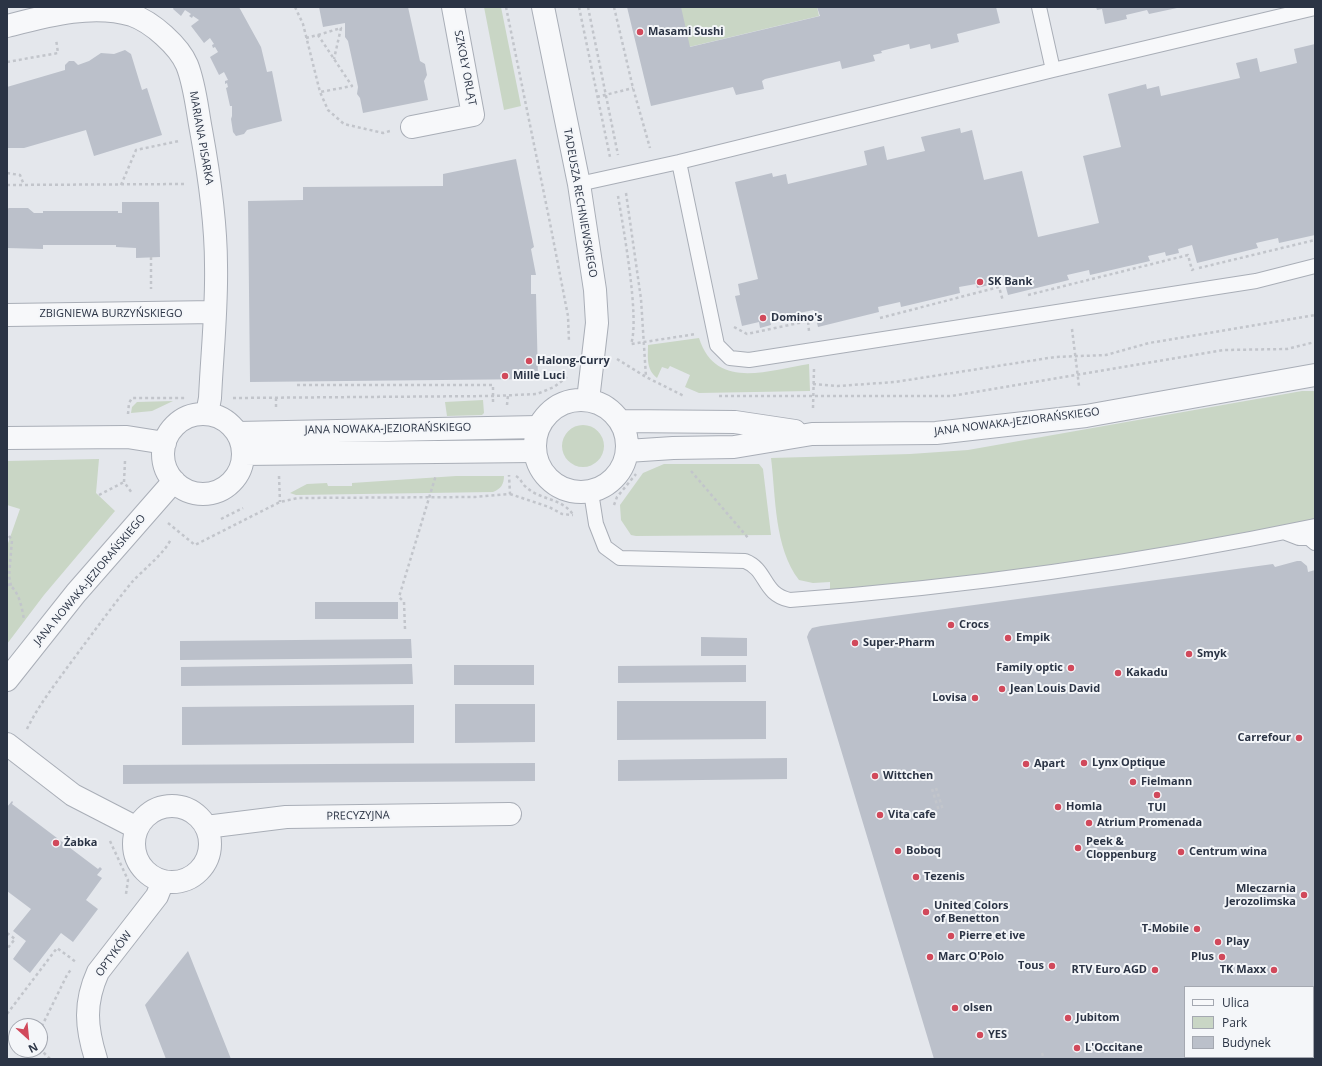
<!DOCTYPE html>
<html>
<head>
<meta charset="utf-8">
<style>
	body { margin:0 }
	#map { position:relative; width:1322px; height:1066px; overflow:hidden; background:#e4e7ec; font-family:"Open Sans",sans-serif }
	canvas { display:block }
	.frame { position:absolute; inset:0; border:8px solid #2b3445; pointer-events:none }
	.legend { position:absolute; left:1184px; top:986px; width:130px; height:72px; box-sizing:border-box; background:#f4f6f9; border:1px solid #a4a8b1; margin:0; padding:5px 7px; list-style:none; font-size:12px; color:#2b3445 }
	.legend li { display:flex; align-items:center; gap:8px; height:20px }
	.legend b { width:20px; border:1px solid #a4a8b1 }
	.north { position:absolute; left:8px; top:1018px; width:40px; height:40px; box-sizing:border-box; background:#f4f6f9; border:1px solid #a4a8b1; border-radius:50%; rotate:153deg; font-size:11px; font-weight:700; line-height:16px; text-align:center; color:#2b3445 }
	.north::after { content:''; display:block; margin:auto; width:14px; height:18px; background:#d1495b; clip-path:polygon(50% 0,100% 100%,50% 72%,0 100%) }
</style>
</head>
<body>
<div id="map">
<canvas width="1322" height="1066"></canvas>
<div class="frame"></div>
<ul class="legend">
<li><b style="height:5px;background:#f7f8fa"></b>Ulica</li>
<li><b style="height:11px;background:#c9d6c5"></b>Park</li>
<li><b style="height:11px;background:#bbc0ca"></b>Budynek</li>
</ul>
<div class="north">N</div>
</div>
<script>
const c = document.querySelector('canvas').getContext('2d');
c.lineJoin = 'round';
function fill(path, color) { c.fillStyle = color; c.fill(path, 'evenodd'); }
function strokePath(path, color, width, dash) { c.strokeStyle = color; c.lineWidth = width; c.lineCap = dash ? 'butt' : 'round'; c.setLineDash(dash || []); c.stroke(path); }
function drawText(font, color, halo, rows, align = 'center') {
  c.font = font + ' "Open Sans",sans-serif'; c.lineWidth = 4; c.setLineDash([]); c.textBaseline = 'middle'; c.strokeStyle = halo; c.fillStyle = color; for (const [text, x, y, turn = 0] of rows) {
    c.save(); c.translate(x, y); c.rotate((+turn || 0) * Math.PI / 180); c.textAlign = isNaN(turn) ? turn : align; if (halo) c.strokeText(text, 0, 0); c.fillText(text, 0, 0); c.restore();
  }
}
fill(new Path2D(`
	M484,7H501L521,106L504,110Z
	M680,7H817L819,16L689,47Z
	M699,338C716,391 768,370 809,364L810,391L699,393L685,387L690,375L670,366L668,369L662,367L657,378C646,369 648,358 648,345Z
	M1302,391H1315V520C1199,542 1083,562 966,576C921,581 875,590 830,589V582L813,583L799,580C774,547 776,498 771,458L910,454L968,450Z
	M483,400L484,413L482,415L447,416L445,402Z
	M173,401L152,411L131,413L132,407L137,402Z
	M562 446a21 21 0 1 1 42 0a21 21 0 1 1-42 0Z
	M99,459L96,493L115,511L44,595L7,644V546L20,509L7,505V461Z
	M664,464H759L763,469L771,535L636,536L631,535L621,520L620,505L643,473Z
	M456,476H504C504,484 501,489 493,492L296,495L290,493L307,484L327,483L328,486H352V483Z`), '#c9d6c5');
fill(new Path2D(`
	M174,7H239L261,47L267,72L272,71L282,121L247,130L244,134L236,136L233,132L231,119L232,116V106H230L226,88L228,87L227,83L225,84V81L228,80L224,72L219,75L210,57L218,52L215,47L213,48L212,45L214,44L210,38L204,43L191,26L199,20L193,16L192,18L189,16L191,14L185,10L181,16L173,9Z
	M319,7H408L420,61L425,64L427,75L424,81L428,100L363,113L360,98L357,94L358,87L348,41L345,37V23L323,27Z
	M627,7H681L690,47L820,16L817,7H996L1000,23L957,34L959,42L931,49L930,44L910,49L909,44L881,51L882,53L873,55L875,61L842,69L840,61L765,79L762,81L764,89L736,95L733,87L651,106Z
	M1096,7H1177V8L1149,14L1147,10L1126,15L1127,19L1105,24L1102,9L1097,10Z
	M1315,44V235L1279,243L1278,238L1256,243L1258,248L1197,263L1192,245L1178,249L1179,253L1166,256L1165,252L1148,256L1150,261L1090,275L1089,270L1067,275L1069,280L1008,295L1003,277L988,281L989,285L977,288L976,284L959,287L960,293L901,307L900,302L878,307L879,312L818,327L814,310L799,313L800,317L788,320L787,316L770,320L771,325L760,328L759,322L742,326L735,296L740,295L738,284L758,279L735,182L772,173L773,177L786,174L788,184L867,165L864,151L884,146L887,160L925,151L921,137L960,128L961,133L972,130L984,180L1022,171L1038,237L1099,223L1083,156L1121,147L1108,94L1146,84L1147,89L1159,86L1161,96L1240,78L1236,63L1257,58L1260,72L1297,63L1294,49Z
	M125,50L131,54L142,90L147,88L162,135L94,156L86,130L24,148H7V87L65,70V65L69,61H74L78,65L89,61L101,53L114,54Z
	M516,159L534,247L531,249L536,275H531V294H536L538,379L250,382L248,201L303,200V187L443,186V174Z
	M122,202H159L160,257L136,258V248L116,247V245H43V249L7,248V209L9,208H28L34,213H43V211H118V213H122Z
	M1297,561H1301L1307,566L1308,572L1315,570V1024L1313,1025V987H1185V1057H1263V1059H934L807,637L809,632L812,628L821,626L1273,564L1275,567Z
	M315,602H398V619H315Z
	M701,637L747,638V656H701Z
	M411,639L412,658L180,660V641Z
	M412,664L413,684L181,686V667Z
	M454,665H534V685H454Z
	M746,665V682L618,683V666Z
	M617,701H766V739L617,740Z
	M455,704H535V742L455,743Z
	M414,705V743L182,745V707Z
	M787,758V779L618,781V760Z
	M535,763V781L123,784V765Z
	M12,801L13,802L12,804L98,869L100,867L102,869L97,875L102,878L86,900L98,909L73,942L61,933L30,973L13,959L26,941L13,931L31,909L7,891V807Z
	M188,951L231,1059H166L145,1005Z`), '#bbc0ca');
const service = new Path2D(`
	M1039,7L1053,70
	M679,162L717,345L730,358L749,360L1256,281L1315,266
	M579,184L679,162L1053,70L1315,8
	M591,492L596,524L605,547L620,558L745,561C768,570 762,594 790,600C967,587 1142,562 1315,526
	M1286,533L1299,538H1309L1315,543`);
const minor = new Path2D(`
	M7,26C46,16 92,3 132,15C152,22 179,46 187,65C195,85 197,109 201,130C209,174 216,220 216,265C217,309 212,354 210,398L207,414
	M412,127L473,115L453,7
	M7,315L215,312
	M163 454a40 40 0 1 1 80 0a40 40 0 1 1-80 0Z
	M237,433L538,427
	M7,438L127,437L165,443
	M243,454L534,451
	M7,680L76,593L174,481
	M7,744L73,795L137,828
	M134 844a38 38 0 1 1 76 0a38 38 0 1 1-76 0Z
	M206,827L286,817L510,814
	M96,1059C86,1027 84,1003 98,972L157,896L163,881`);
const tertiary = new Path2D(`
	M543,7L579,184L595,290L597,323L588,400
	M535 446a46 46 0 1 1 92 0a46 46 0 1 1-92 0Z
	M620,421L735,422L795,431
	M627,451L673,448L734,447L812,434L936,433L1086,416L1315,375`);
strokePath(service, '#a9aeb7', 16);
strokePath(minor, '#a9aeb7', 24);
strokePath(tertiary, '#a9aeb7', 24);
strokePath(new Path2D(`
	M295,7L303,24L320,92L328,110L344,124L383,133L390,131
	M506,7L550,223L568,316L569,342
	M579,7L610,157
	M588,7L618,155
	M614,7L633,88L650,148
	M318,35L341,28L334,59
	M306,38L318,35L352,86L320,92
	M7,62L58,53L56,39
	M597,97L633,88
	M7,173L20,175L24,185
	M7,185L186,184
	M121,185L136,150L179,141
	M626,193L641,299L646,377
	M618,196C623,226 640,319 631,344L696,334
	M151,257V289
	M1199,268L1315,240
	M1028,295L1188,255L1192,270L1194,269
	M880,318L999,287L1003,301
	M734,327L747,334L808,321L809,331
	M1072,329L1079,386
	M617,359L646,377L684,396
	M813,384L838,386L895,382L1055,357L1106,355L1149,343L1315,315
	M297,385H493V405
	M719,396H952L1224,350L1287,349L1315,342
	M233,398L493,396L537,394L554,387L567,377
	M276,398V409
	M507,405L508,395
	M813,408L814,369
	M128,414L129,403L132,398H186
	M125,461L124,482L132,493
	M691,471L749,539
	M279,476L280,502
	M516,476C521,479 522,484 526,487C541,501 562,497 574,516
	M510,494L549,507L562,514L573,515
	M99,495L124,482
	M614,505L617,497L636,474
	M221,519L243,508
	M168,523L195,545L266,509L280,502L298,498L475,497L510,494L509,475
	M9,536L12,540L9,576L11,586
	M7,584C19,589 22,608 24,620
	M405,629L404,602L399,597L436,475
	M27,729C38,706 54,686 69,665C90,637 110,609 132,582C144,569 164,554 171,539
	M936,788L943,810
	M932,789L939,811
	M110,841L128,880L126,894
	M7,933L15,939L7,949
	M7,1014L57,948L76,962
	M1313,1047L1315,1048
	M1042,1053L1044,1059
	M1028,1058V1059
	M50,1059L43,1052L40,1030L67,975L72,968`), '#c2c5cb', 2.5, [3, 3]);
strokePath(service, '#f7f8fa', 14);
strokePath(minor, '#f7f8fa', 22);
strokePath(tertiary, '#f7f8fa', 22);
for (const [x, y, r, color] of [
	[640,32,4,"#d1495b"],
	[980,282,4,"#d1495b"],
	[763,318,4,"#d1495b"],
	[529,361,4,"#d1495b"],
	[505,376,4,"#d1495b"],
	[951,625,4,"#d1495b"],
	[1008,638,4,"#d1495b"],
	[855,643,4,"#d1495b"],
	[1189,654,4,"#d1495b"],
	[1071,668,4,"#d1495b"],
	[1118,673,4,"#d1495b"],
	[1002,689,4,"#d1495b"],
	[975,698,4,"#d1495b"],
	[1299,738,4,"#d1495b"],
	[1084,763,4,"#d1495b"],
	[1026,764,4,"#d1495b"],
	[875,776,4,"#d1495b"],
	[1133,782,4,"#d1495b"],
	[1157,795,4,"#d1495b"],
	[1058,807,4,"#d1495b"],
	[880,815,4,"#d1495b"],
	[1089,823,4,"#d1495b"],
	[56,843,4,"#d1495b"],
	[1078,848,4,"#d1495b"],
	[898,851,4,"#d1495b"],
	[1181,852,4,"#d1495b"],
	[916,877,4,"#d1495b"],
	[1304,895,4,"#d1495b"],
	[926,912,4,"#d1495b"],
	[1197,929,4,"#d1495b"],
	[951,936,4,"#d1495b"],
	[1218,942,4,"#d1495b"],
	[930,957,4,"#d1495b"],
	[1222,957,4,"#d1495b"],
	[1052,966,4,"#d1495b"],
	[1155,970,4,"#d1495b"],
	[1274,970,4,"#d1495b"],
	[955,1008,4,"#d1495b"],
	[1068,1018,4,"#d1495b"],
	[980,1035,4,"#d1495b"],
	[1077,1048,4,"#d1495b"]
]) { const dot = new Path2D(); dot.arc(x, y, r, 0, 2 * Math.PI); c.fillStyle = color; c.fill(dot); strokePath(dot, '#f4f6f9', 1.5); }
drawText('bold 11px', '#2b3445', '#f4f6f9', [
	["Masami Sushi",648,32],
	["SK Bank",988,282],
	["Domino's",771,318],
	["Halong-Curry",537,361],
	["Mille Luci",513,376],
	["Crocs",959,625],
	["Empik",1016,638],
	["Super-Pharm",863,643],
	["Smyk",1197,654],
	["Family optic",1063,668,"right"],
	["Kakadu",1126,673],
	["Jean Louis David",1010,689],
	["Lovisa",967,698,"right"],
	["Carrefour",1291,738,"right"],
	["Lynx Optique",1092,763],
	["Apart",1034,764],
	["Wittchen",883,776],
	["Fielmann",1141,782],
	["Homla",1066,807],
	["TUI",1157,808,"center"],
	["Vita cafe",888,815],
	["Atrium Promenada",1097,823],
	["Peek &",1086,842],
	["Cloppenburg",1086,855],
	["Żabka",64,843],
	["Boboq",906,851],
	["Centrum wina",1189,852],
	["Tezenis",924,877],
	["Mleczarnia",1296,889,"right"],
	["Jerozolimska",1296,902,"right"],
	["United Colors",934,906],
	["of Benetton",934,919],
	["T-Mobile",1189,929,"right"],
	["Pierre et ive",959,936],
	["Play",1226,942],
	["Marc O'Polo",938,957],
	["Plus",1214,957,"right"],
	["Tous",1044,966,"right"],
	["RTV Euro AGD",1147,970,"right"],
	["TK Maxx",1266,970,"right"],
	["olsen",963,1008],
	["Jubitom",1076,1018],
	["YES",988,1035],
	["L'Occitane",1085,1048]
], 'left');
drawText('11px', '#2b3445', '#f4f6f9', [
	["SZKOŁY ORLĄT",465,68,79],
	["MARIANA PISARKA",201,138,80],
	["TADEUSZA RECHNIEWSKIEGO",580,203,80],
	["ZBIGNIEWA BURZYŃSKIEGO",111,314],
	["JANA NOWAKA-JEZIORAŃSKIEGO",1017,422,-7],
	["JANA NOWAKA-JEZIORAŃSKIEGO",388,429,-1],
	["JANA NOWAKA-JEZIORAŃSKIEGO",90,580,-50],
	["PRECYZYJNA",358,816,-1],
	["OPTYKÓW",114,954,-54]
]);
</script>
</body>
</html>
